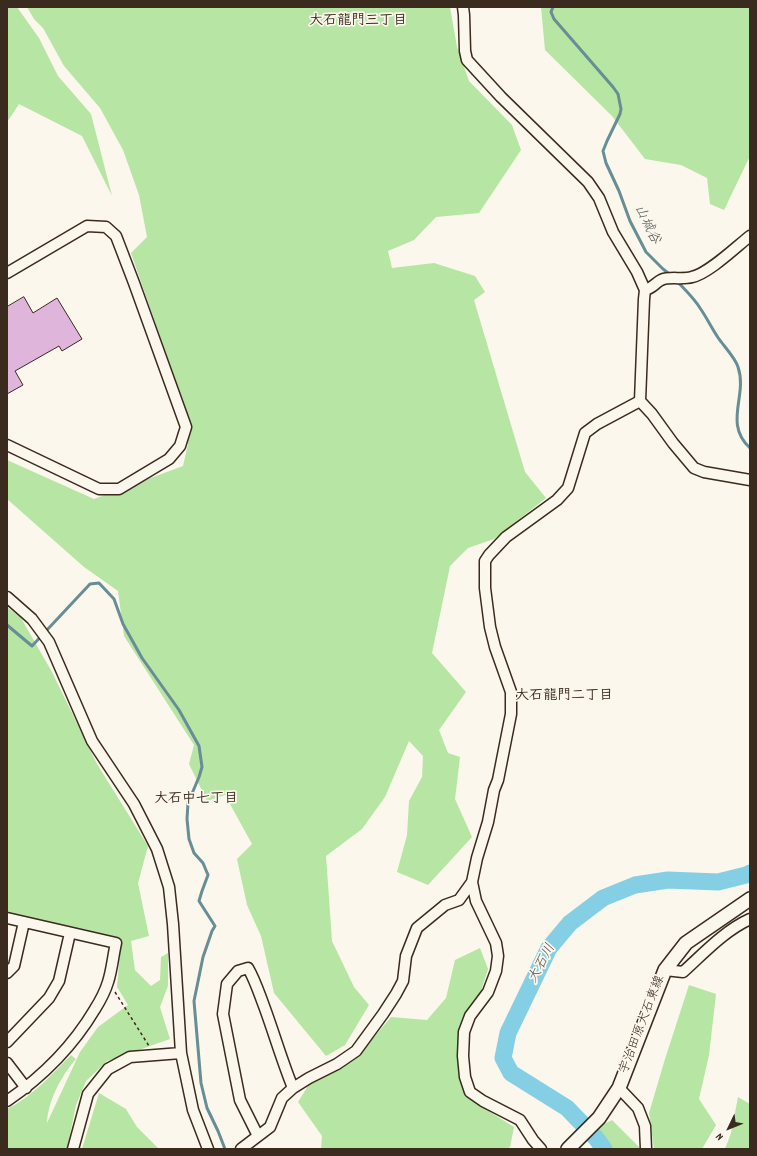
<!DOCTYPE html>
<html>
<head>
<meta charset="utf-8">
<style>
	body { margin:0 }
	#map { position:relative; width:757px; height:1156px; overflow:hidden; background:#fbf7ec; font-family:Dekko,sans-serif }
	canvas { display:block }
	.frame { position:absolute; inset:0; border:8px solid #3b2a1e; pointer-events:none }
	.north { position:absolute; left:709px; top:1108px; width:40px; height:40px; -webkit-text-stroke:3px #fbf7ec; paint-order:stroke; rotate:227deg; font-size:11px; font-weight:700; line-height:16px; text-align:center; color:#3b2a1e }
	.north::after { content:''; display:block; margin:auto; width:14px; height:18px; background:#3b2a1e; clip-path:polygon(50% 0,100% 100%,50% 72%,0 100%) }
</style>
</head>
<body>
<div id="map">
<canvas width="757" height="1156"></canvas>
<div class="frame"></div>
<div class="north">N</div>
</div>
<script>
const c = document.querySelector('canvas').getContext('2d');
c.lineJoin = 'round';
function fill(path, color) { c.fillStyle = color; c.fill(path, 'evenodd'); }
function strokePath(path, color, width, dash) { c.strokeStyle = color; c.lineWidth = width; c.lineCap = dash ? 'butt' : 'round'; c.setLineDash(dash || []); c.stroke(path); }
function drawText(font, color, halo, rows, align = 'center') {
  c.font = font + ' Dekko,"Klee One",sans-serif'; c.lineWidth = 3.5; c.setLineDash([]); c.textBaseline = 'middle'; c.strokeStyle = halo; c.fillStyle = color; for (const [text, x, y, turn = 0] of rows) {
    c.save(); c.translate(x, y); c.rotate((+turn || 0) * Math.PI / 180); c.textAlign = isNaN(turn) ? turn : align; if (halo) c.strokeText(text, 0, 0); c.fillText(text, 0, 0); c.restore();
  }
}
fill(new Path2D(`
	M7,7H17L39,38L58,76L91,114L112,196L82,136L19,104L7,122Z
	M27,7H450L457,47L469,81L512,125L521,150L479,213L436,217L414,240L388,251L392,268L434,263L475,276L485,292L474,300L525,472L546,498L494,539L468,548L450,566L432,653L466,692L439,730L448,753L460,757L455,799L472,837L428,885L397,872L407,835L409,801L422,777L423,756L409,741L385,797L362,829L326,856L332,941L354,987L369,1005L345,1045L326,1056L274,993L261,936L247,905L237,859L252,844L225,795L207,801L189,764L194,745L124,636L118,591L84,567L7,499V460L94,499L183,466L188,444L182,400L131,253L147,237L139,195L123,150L100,108L64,66L43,28L34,19Z
	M541,7H750V156L724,210L710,204L707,178L681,165L645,159L612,116L545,50Z
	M7,607L21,618L52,672L97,764L148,846L138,883L149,936L131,941L135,970L151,986L160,980L161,957L168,953V986L160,1007L170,1039L107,1061L86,1081L76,1105L67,1149H7V1109C32,1097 52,1074 71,1055L76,1059C61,1076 48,1101 47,1123L80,1052L98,1027L128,1005L117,987L121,941L7,914Z
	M480,948L488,969L480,994L462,1023L457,1050L466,1097L514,1127L510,1147L506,1149H321L322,1136L298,1102L311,1081L360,1054L391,1017L427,1020L446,998L455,960Z
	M689,985L716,994L709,1055L699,1099L716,1125L702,1149H654L649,1113L665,1059Z
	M99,1093L126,1109L137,1127L159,1149H82Z
	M738,1097L750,1104V1149H725L731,1133Z
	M612,1120L641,1149H595L600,1126Z`), '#b7e5a4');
strokePath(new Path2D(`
	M553,7L551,12L554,19L613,87L618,94L621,109L620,114L607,141L603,151L606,163L619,191L630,221L646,252L663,269L672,276
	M676,280C684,289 694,298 700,308C707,318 712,329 719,339C724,346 736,359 738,367C748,396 723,423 750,448
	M7,625L32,646L90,584L99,583L114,599L123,624L142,658L179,710L199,746L202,767L199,777L188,803L187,819L189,839L194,853L203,863L208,875L202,891L199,901L215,926L212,931L203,957L194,1001L201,1083L207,1108L218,1131L225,1149`), '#678d95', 3);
strokePath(new Path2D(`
	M604,1149L596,1138L567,1108L511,1073L503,1058L508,1033L549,948L570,923L603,898L635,885L668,880L718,882L746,875L750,873`), '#84cfe4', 17);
const building = new Path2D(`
	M24,297L33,313L57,298L82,339L62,351L59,346L15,371L23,385L7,394V307Z`);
fill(building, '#e0b5db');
strokePath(building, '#3b2a1e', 1);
const minor = new Path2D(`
	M463,7L464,15L465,51L467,60L501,97L588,182L599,198L613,232L637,272L645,290L644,299L640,401L652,414L673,443L694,468L704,472L750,480
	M7,273L87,226L106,227L116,236L134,283L186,427L180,446L169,459L119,489H99L7,445
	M645,290C653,288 655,283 661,280C670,276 682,280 692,277C708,274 736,247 750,236
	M7,597L32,619L49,642L92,741L134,804L157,849L169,887L173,924L181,1053L193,1110L208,1149
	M472,882L476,901L496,943L498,956L496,971L488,992L470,1016L464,1032L463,1056L465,1077L470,1092L483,1101L520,1120L533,1140L541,1149
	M7,918L116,943C113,956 112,970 108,982C105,992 100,1001 95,1009C73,1046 42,1077 7,1101
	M665,970L683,972C704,953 724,931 750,919
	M7,973L14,966L24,922
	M7,1042L49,998L59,981L70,933
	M7,1063L26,1088
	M619,1088L638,1108L645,1126L646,1149
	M258,1136L240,1100L223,1014L227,984L238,971L248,968C255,980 259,993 264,1006C274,1033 282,1061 293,1088
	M73,1149L88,1094L108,1069L130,1057L181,1053
	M241,1149L270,1127L282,1098L293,1088L309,1078L337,1064L356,1051L383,1014L396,994L403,981L406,956L417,928L445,905L459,900L472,882L477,858L488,822L494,790L498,780L511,714V692L495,647L490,627L485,588V561L489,555L506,537L557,500L568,488L585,433L597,424L640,401`);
const major = new Path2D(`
	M568,1149L599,1118L619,1088L665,970L686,943L750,899`);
strokePath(minor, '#3b2a1e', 13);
strokePath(major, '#3b2a1e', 16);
strokePath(new Path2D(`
	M115,992L149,1046`), '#3b2a1e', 1.5, [3, 3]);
strokePath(minor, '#fbf7ec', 10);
strokePath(major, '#fbf7ec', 13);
drawText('13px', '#3b2a1e', '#fbf7ec', [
	["宇治田原大石東線",643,1025,-69]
]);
drawText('bold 14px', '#3b2a1e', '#fbf7ec', [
	["大石龍門三丁目",358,22],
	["大石龍門二丁目",564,697],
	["大石中七丁目",196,800]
]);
drawText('italic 14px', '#4d5350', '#fbf7ec', [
	["山城谷",646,225,64],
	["大石川",543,964,-62]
]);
</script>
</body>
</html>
